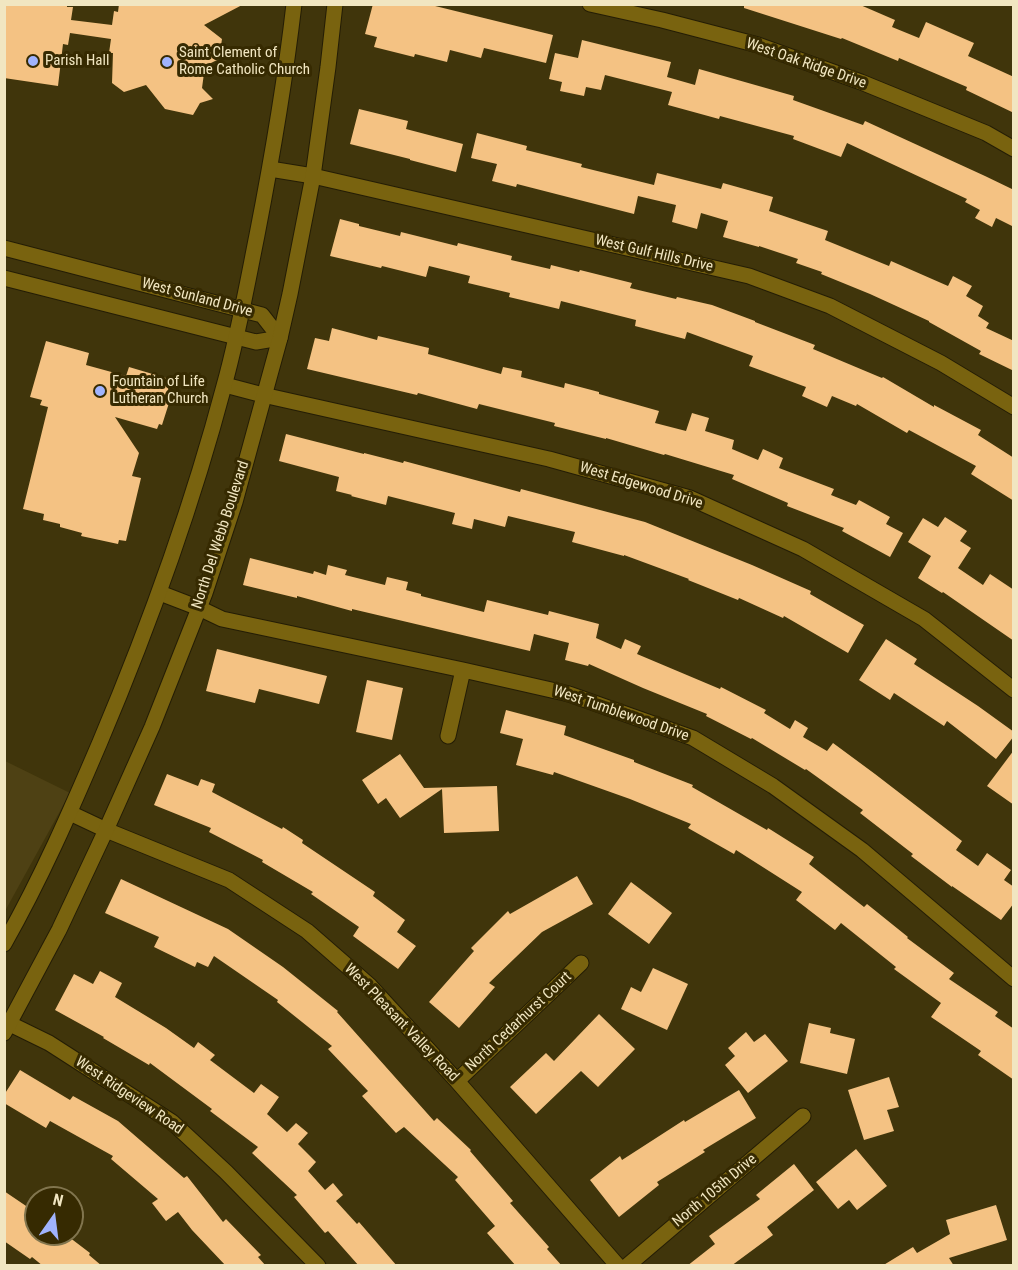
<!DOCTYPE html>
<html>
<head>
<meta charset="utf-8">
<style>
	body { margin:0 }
	#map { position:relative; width:1018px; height:1270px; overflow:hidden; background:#40350b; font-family:"Roboto Condensed",sans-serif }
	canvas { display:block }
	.frame { position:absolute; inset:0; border:6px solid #f1e6c1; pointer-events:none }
	.north { position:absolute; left:24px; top:1186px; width:60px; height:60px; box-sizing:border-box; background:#362a01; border:2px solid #81754e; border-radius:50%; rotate:14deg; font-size:16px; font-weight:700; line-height:24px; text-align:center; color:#f1e6c1 }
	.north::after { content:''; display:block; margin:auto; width:21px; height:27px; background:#a0b3fd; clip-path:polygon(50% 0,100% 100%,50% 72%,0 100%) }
</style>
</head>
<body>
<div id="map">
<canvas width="1018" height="1270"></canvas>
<div class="frame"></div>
<div class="north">N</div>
</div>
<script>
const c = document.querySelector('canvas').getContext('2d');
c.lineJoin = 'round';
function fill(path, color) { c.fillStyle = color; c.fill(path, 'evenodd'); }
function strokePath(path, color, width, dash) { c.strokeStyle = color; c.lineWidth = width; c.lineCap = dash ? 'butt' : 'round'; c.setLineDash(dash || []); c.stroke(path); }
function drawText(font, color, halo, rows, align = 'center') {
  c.font = font + ' "Roboto Condensed",sans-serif'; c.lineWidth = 6; c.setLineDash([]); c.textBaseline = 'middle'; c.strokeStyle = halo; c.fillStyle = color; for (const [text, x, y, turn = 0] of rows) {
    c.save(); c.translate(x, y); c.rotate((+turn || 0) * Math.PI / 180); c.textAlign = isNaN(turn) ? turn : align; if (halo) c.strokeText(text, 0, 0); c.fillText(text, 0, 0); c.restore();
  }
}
fill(new Path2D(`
	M5,761L70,793L5,911Z`), '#4e4114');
fill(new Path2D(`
	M4,4H67V7H73L71,20L112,25L114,11L118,12L119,4H244L204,25L222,39L219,59L205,66L202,88L213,99L200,103L193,115L165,109L146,85L124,92L112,83L113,53H109L111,39L70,33L68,45L63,44L58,86L4,78Z
	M373,4H427L553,35L546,63L484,48L481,58L450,50L447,62L415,54L414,57L374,47L377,37L365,34Z
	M744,4H858L895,20L892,27L919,38L926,22L974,43L968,56L1014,77V113L966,90L967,87L899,58L898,61L842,38L841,39L744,8Z
	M582,40L671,62L667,77L695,85L699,69L794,96L793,100L863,125L865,121L985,176L1014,190V227L996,218L992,227L975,218L980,210L965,202L967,199L847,143L841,157L793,139L794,136L720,116L719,119L668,105L672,92L605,75L601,90L586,87L584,96L560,91L562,82L549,79L555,53L578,58Z
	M359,109L408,121L406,129L463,144L456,172L410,160V159L350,144Z
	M477,133L527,146L526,150L582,164L581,167L654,185L657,173L721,189L723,183L773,197L769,211L828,231L825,240L889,266L891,261L948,286L953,276L972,286L966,296L983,306L978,316L989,323L986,328L1014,341V371L979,354L981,351L929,322V321L870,294L821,274L822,272L796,263L798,259L759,246V247L723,237L728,221L701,213L697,229L672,222L676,205L638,196L634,214L517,184L516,187L492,181L497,164L471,158Z
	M340,219L359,224V226L400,236L401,232L457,246L458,243L512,256L511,260L550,269L551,265L579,272L580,270L632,283L630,288L676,299L677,297L712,305L755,321V322L815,345L813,349L882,378L883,377L934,407V405L981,430L978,435L1014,458V501L971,474L976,466L909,430L907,433L857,404L856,406L832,396L827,407L802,396L806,387L749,366L753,356L687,332L685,339L635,326L636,320L561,301L559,309L509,297L510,293L468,283L470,276L429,266L426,277L382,266L381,268L330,256Z
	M332,328L377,340L378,336L429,348L428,354L501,374L503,367L522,371L521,377L564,388L565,383L599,392V394L659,411L655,423L686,431L692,413L709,418L705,431L734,440L732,449L758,460L763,449L783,458L779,468L834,489L831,495L856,505L859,500L890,517L886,524L903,533L890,557L842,531L844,528L787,506L788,503L732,479L734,475L665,454L664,455L606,438V439L554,426L555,423L479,404L477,409L418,393L417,395L307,369L315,338L329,341Z
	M46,341L89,353L86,365L126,376L129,367L166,378L164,385L168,386L169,403L162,425L159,424L157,429L115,417L139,453L132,476L141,478L126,541L119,540L118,544L81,536L82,533L60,527V524L43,520L44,514L23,509L48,407L40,405L42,400L30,397Z
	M286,434L364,454V453L403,463L404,461L520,492L521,489L645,522L752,565L811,591L810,594L864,625L848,653L784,616L783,618L739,598L738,600L688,580L689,579L624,555V556L572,542L575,532L508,516L505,527L474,519L472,529L452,524L455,513L388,496L386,505L351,496L352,495L336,491L339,477L279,461Z
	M945,517L967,531L960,541L971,548L958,568L983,585L990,574L1014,590V641L943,592L942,593L918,578L931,556L908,542L923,518L938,527Z
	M250,558L313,574L314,571L326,575L328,565L347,570L345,575L385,585L387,577L408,582L406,590L421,594V596L484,612L487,600L548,615L549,611L599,624L596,638L621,649L625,639L641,646L637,654L720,689L721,687L766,710L764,713L790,729L795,720L808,728L803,737L827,751L833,743L875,774L962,841L956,850L978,866L987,853L1011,870L1004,880L1014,887V903L1001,920L952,886V887L911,856L913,854L860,813L863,810L806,769L805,770L752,738L751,739L706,716L707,714L643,688L589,664L588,666L565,660L569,643L534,634L530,651L352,609V611L297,596V598L243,585Z
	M886,639L917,659L914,664L978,706L1014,732V736L996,759L947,721L944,726L894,693L890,700L859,680Z
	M217,649L327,676L319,704L259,689L255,703L206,691Z
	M367,680L403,688L392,740L356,732Z
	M506,710L566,726L564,735L634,760V762L693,785L692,787L767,830L768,828L814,857L809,864L864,907L867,904L908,937L907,938L954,973L949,979L998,1012L995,1016L1014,1029V1080L978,1055L981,1051L931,1017L941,1003L894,969L896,967L841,923L835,930L796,900L802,892L736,850L734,854L688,828L691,824L630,799L554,772L553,775L516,765L523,739L500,733Z
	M1014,750V805L987,786Z
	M400,754L424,788L497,786L499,831L444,833L442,789L400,818L386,798L378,804L362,780Z
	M167,774L198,786L201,779L215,784L212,792L282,829L283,827L303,840L302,843L375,892L373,896L405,920L397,932L416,946L398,969L353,936L359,927L311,894L313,892L262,862L263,860L209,832L211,828L154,805Z
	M577,876L593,904L542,932L489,983L495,987L459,1028L429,1002L474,951L471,948L508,911L510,914Z
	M121,879L228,929L283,967L338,1011L337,1012L434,1121L437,1118L471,1150L470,1151L513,1201L510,1203L549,1247L547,1249L562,1266H516L487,1233L495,1226L455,1180L458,1177L404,1127L396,1133L362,1096L368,1091L328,1049L332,1046L277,1002L278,1000L214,956L208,967L197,962L195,967L154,947L159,937L105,913Z
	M631,882L672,913L649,944L608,914Z
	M653,968L688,984L667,1030L621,1009L631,987L641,992Z
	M100,971L122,983L115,997L166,1028L194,1048L198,1042L215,1055L210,1060L254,1093L261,1084L279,1097L267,1114L287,1132L296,1123L308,1133L298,1144L316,1162L308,1171L325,1190L333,1183L343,1195L336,1201L357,1224L359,1222L397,1266H359L328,1231L325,1233L294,1197L297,1195L252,1153L258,1147L210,1111L212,1109L150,1063L149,1065L103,1038L104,1037L55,1010L74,974L93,984Z
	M599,1014L635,1049L598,1087L581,1071L536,1114L510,1087L546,1053L554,1061Z
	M809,1023L831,1028L830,1033L855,1039L847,1074L800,1063Z
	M746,1032L754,1042L765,1034L788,1061L748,1093L725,1065L735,1056L728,1048Z
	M20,1070L70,1100L73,1096L118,1121L184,1178L187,1176L223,1222L226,1219L261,1255L258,1257L266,1266H226L192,1230L178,1212L166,1221L152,1203L158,1199L111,1159L113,1156L50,1121L46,1128L4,1103V1095Z
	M889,1077L899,1107L887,1110L894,1131L864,1140L848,1090Z
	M739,1090L756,1118L703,1150L705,1152L657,1182L659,1185L619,1217L590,1180L620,1156L622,1160L684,1120L685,1122Z
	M856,1149L887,1186L857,1210L849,1200L838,1209L816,1182Z
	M794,1164L814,1190L767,1227L773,1235L731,1266H687L715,1244L709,1236L760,1199L756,1195Z
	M4,1191L32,1210L26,1218L36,1225V1234H65L90,1253L89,1255L102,1266H43L32,1257L30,1259L4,1241Z
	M996,1205L1007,1240L949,1258L954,1266H882L913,1247L917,1253L950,1234L946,1220Z`), '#f4c283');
const minor = new Path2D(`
	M590,4L662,20L758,45L861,82L986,133L1014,149
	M270,169L313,176L749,276L830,306L941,363L1014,407
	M4,248L262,315L280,338L256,342L4,278
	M225,385L263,395L549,459L690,498L803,549L924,619L1014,690
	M160,593L199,608L222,619L463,670L569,694L693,738L773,786L862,850L1014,979
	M448,736L463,670
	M70,813L106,830L229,880L307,931L370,986L457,1081L618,1266
	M4,1021L49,1043L172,1122L226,1172L318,1266
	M457,1081L581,963
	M627,1266L803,1116`);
const tertiary = new Path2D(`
	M4,944C41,879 71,810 100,742C149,626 192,507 224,386C238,336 247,285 257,235C272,158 285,82 294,4
	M4,1033L59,930L106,830L152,727L205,593L235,502L280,338L290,294L313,176L328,67L335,4`);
strokePath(minor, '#241d05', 17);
strokePath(tertiary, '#241d05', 17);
strokePath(minor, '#79630f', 15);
strokePath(tertiary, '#79630f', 15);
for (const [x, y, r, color] of [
	[33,61,6,"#a0b3fd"],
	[167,62,6,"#a0b3fd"],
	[100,391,6,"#a0b3fd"]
]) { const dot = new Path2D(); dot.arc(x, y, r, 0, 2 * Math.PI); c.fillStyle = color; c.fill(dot); strokePath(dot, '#362a01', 2); }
drawText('15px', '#f1e6c1', '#362a01', [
	["Saint Clement of",179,53],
	["Rome Catholic Church",179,70],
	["Parish Hall",45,61],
	["Fountain of Life",112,382],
	["Lutheran Church",112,399]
], 'left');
drawText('15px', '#f1e6c1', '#362a01', [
	["West Oak Ridge Drive",806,64,19],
	["West Gulf Hills Drive",654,254,13],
	["West Sunland Drive",197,298,15],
	["West Edgewood Drive",641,486,17],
	["North Del Webb Boulevard",221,535,-72],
	["West Tumblewood Drive",621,714,19],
	["North Cedarhurst Court",519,1022,-43],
	["West Pleasant Valley Road",401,1023,46],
	["West Ridgeview Road",129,1096,34],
	["North 105th Drive",715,1191,-40]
]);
</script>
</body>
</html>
